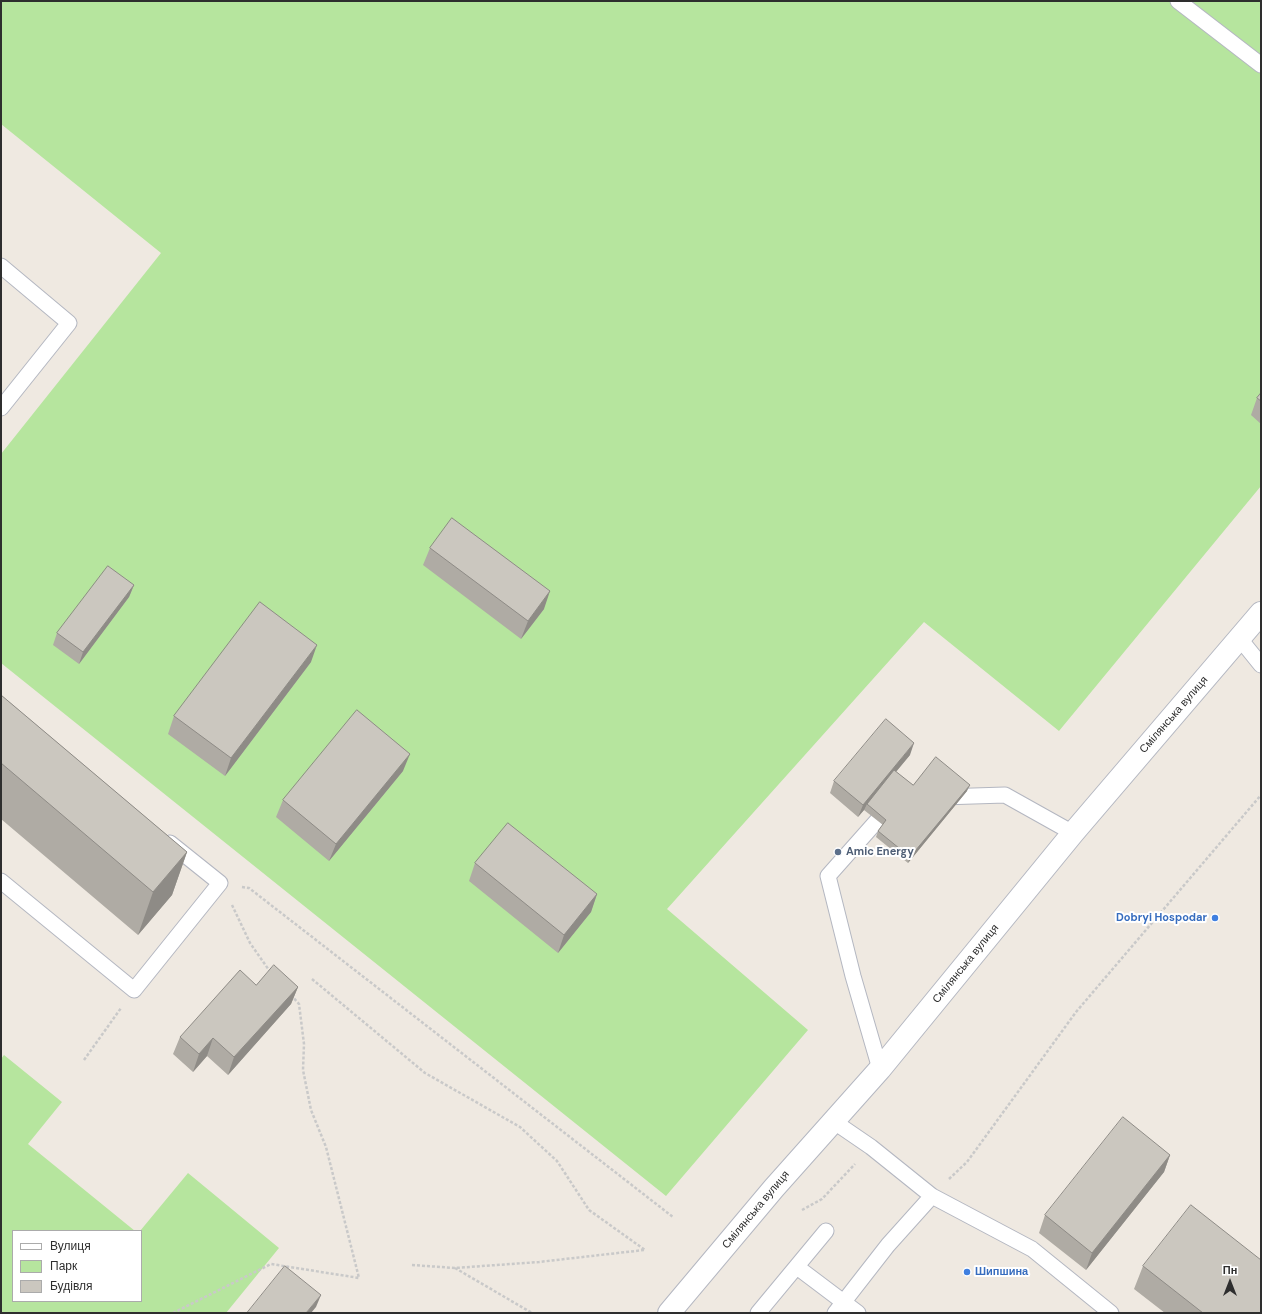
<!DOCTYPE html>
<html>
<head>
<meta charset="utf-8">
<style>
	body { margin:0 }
	#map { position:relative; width:1262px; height:1314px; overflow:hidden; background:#efe9e1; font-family:"DM Sans",sans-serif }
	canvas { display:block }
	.frame { position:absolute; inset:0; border:2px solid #2e2e2e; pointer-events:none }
	.legend { position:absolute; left:12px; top:1230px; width:130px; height:72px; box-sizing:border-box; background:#fff; border:1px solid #ababab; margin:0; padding:5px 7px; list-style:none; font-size:12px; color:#2e2e2e }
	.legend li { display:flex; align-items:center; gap:8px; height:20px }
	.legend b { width:20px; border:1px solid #ababab }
	.north { position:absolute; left:1210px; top:1262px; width:40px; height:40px; -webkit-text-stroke:3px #fff; paint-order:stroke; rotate:0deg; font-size:11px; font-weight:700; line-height:16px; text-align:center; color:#2e2e2e }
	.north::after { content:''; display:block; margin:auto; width:14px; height:18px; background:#2e2e2e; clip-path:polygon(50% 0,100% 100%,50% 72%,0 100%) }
</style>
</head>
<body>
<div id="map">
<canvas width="1262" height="1314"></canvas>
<div class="frame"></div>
<ul class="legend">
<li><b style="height:5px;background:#fff"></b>Вулиця</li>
<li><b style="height:11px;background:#b6e59e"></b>Парк</li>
<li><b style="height:11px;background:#cbc7bf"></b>Будівля</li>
</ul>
<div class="north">Пн</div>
</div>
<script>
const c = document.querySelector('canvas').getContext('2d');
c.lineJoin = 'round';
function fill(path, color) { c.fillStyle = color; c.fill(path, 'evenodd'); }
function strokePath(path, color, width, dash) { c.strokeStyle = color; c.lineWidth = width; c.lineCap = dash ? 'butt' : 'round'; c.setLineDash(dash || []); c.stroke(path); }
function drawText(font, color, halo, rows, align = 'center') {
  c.font = font + ' "DM Sans",sans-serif'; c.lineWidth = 4; c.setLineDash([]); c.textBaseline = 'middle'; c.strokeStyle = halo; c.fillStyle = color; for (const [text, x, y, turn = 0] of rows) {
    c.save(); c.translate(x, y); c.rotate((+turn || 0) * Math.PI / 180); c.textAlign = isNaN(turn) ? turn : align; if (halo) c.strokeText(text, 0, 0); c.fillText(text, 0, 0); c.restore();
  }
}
fill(new Path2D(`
	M1,1H1261V486L1059,731L924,622L667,909L808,1030L666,1196L1,663V454L161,253L1,124Z
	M4,1055L62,1102L28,1144L135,1231H13V1301H141L140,1231L188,1173L279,1248L226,1313H1V1059Z`), '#b6e59e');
const service = new Path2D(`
	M1178,1L1261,65
	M1,266L69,323L1,408
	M1240,639L1261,665
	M942,797L1005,795L1073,833
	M1,881L134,990L220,883L170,843
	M880,1069L853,976L828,876L891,805
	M833,1121L871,1147L932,1196L1032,1249L1111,1313
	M797,1267L858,1313
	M758,1313L826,1231
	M835,1313L888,1245L932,1196`);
const secondary = new Path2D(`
	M669,1313L774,1188L880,1069L1073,833L1261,613`);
strokePath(service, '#b4b7c1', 17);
strokePath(secondary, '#b4b7c1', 24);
strokePath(new Path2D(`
	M242,887L249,888L673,1217
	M232,905L250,943L271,973
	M312,979L425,1073L520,1127L557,1161L589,1210L645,1250
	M84,1060L121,1008
	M949,1179L967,1162L1076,1012L1261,795
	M802,1210L822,1199L855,1164
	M412,1265L455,1268L539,1262L644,1250
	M455,1268L532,1313
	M173,1313L271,1264L359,1278L326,1147L311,1110L303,1070L304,1044L299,1004L292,996`), '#c9c9c9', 2.5, [3, 2]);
strokePath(service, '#fff', 15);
strokePath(secondary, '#fff', 22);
fill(new Path2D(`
	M1261,393V424L1251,415L1257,398Z
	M430,548L544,609L521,639L423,565Z
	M134,585L129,597L79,664L53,645L57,633Z
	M311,662L225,776L168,734L174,716Z
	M1,695L187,852L172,895L138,935L1,819Z
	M910,755L896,772L913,785L967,791L908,863L876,837L878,831L883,825L864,810L858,817L830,793L834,781Z
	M403,771L329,861L276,817L283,800Z
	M475,863L597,894L591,912L558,953L469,881Z
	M256,985L298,987L291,1004L228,1075L207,1056L193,1072L173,1054L180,1037Z
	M1170,1155L1164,1172L1086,1270L1039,1233L1045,1215Z
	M1143,1266L1261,1313H1165L1134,1289Z`), '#afaba4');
fill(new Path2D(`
	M134,585L129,597L79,664L83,652Z
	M550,591L544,609L521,639L528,621Z
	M317,645L311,662L225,776L231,758Z
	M914,743L910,755L868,805L867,804L864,810L858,817L863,805Z
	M410,754L403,771L329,861L336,844Z
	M970,785L967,791L908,863L910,857Z
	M187,852L172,895L138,935L153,892Z
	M597,894L591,912L558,953L564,935Z
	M298,987L291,1004L228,1075L234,1057Z
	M213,1038L207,1056L193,1072L199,1054Z
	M1170,1155L1164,1172L1086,1270L1092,1253Z
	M321,1295L316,1307L311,1313H306Z`), '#8e8b86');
const building = new Path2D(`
	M1261,393V401L1257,398Z
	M452,518L550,591L528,621L430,548Z
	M108,566L134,585L83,652L57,633Z
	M260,602L317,645L231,758L174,716Z
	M1,695L187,852L153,892L1,763Z
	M357,710L410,754L336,844L283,800Z
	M886,719L914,743L863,805L834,781Z
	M936,757L970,785L910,857L878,831L886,820L867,804L894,770L913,785Z
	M508,823L597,894L564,935L475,863Z
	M274,965L298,987L234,1057L213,1038L199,1054L180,1037L240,970L256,985Z
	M1123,1117L1170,1155L1092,1253L1045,1215Z
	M1191,1205L1261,1260V1313H1203L1143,1266Z
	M285,1266L321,1295L306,1313H247Z`);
fill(building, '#cbc7bf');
strokePath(building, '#8e8b86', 1);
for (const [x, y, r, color] of [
	[838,852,4,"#5c6f8a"],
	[1215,918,4,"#3f7fe0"],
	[967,1272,4,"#3f7fe0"]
]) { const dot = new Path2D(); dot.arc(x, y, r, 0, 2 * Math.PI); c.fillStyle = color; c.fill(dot); strokePath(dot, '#fff', 1.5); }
drawText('11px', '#2e2e2e', '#fff', [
	["Смілянська вулиця",1174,715,-49],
	["Смілянська вулиця",966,964,-51],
	["Смілянська вулиця",756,1210,-50]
]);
drawText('bold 11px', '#4e5e75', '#fff', [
	["Amic Energy",846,852]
], 'left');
drawText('bold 11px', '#366cbe', '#fff', [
	["Dobryi Hospodar",1207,918],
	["Шипшина",975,1272,"left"]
], 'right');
</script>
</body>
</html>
